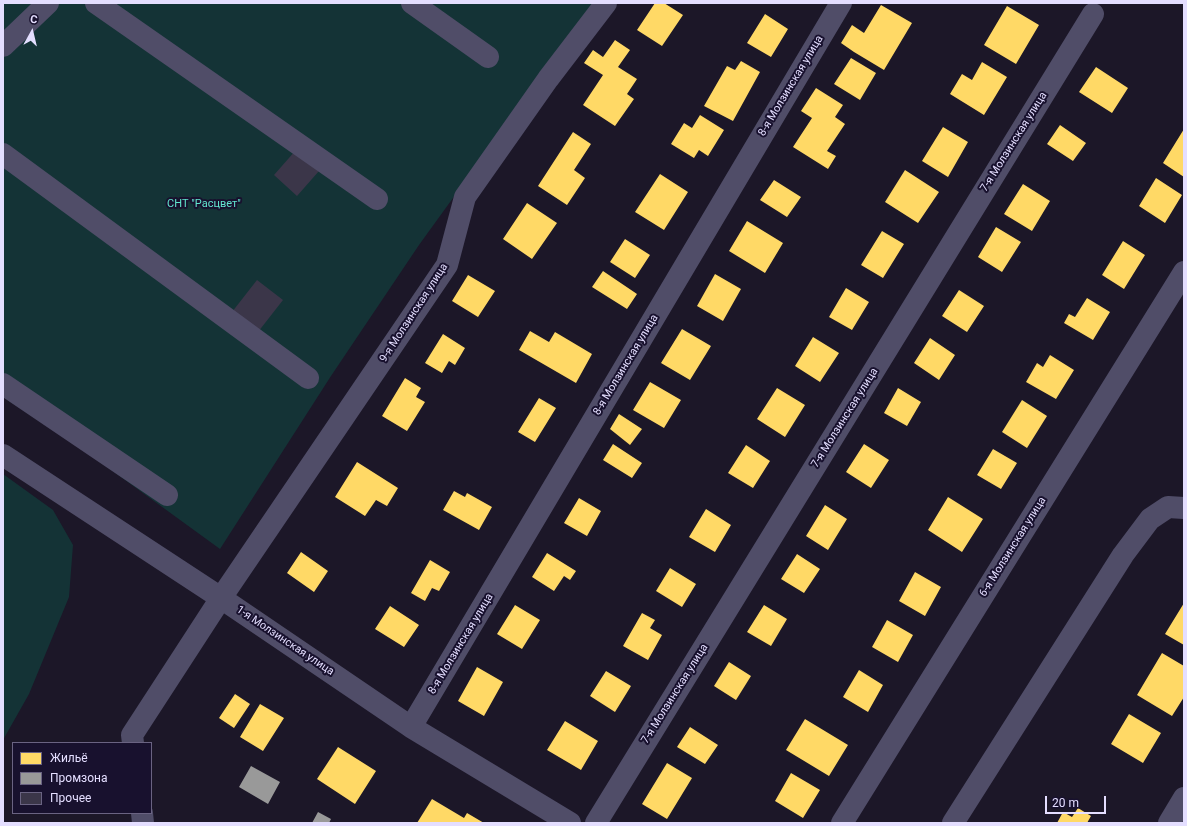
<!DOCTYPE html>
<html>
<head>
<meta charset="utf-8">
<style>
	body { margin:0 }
	#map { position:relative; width:1187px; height:826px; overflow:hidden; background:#1c1728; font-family:Roboto,sans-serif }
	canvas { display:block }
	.frame { position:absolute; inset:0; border:4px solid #e4deff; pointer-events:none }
	.legend { position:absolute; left:12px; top:742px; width:140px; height:72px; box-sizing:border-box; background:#18112e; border:1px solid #6a6382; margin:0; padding:5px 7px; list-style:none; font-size:12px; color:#e4deff }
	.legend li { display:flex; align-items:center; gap:8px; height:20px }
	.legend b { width:20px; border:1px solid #6a6382 }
	.north { position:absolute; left:12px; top:12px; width:40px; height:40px; -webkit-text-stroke:3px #18112e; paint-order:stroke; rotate:8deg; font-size:11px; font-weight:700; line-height:16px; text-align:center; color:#e4deff }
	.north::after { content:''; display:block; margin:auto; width:14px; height:18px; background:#e4deff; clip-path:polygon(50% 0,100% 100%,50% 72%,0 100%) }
	.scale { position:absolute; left:1045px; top:796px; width:61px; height:18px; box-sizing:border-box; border:2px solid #e4deff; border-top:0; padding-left:5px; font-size:12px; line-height:14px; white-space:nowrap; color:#e4deff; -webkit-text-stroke:3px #18112e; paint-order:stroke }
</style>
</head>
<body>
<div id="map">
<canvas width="1187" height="826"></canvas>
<div class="frame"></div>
<ul class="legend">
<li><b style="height:11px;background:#ffd966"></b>Жильё</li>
<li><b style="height:11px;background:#999"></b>Промзона</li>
<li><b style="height:11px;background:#3b3649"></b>Прочее</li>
</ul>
<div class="north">С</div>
<div class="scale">20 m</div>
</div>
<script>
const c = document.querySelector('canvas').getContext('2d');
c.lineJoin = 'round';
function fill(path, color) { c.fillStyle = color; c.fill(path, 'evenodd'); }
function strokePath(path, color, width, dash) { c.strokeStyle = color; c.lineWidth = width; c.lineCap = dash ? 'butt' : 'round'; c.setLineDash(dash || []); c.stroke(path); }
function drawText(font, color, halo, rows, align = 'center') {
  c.font = font + ' Roboto,sans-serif'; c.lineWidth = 4; c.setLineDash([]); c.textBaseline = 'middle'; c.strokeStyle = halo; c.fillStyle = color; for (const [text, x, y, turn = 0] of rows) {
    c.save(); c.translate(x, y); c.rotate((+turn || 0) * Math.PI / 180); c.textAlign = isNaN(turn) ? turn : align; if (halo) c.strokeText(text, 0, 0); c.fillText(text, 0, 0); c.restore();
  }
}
fill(new Path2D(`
	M3,3H594L419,245L331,376L220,549L92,456L3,397Z
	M3,474L53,510L73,545L69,597L29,694L3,740Z`), '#143336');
fill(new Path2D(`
	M655,3H664L683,15L662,46L637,30Z
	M881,5L912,23L884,70L854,52L841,43L852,25L864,33Z
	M1007,6L1039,25L1016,64L984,45Z
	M765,14L788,29L771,57L747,43Z
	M615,40L630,50L618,67L637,79L627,94L634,99L615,126L583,105L603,75L584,63L593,50L603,57Z
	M851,58L876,73L860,100L834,84Z
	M741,61L760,72L733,121L704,106L727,66L735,70Z
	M982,62L1007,77L984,115L950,94L962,74L972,80Z
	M1096,67L1128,88L1112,113L1079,92Z
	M816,88L843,105L835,117L845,124L827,151L836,156L828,169L793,147L812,118L801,111Z
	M700,115L724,130L708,156L699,150L694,158L671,144L684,123L692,128Z
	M1060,125L1086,143L1073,161L1047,144Z
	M943,127L968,142L948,177L922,161Z
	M1184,129V177L1163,163Z
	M573,132L591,144L574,170L585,178L567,205L538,186Z
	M905,170L939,192L918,223L885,202Z
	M660,174L688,192L664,230L635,212Z
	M1156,178L1182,195L1165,223L1139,206Z
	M774,180L801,197L787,217L760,200Z
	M1023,184L1050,201L1032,231L1004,214Z
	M527,203L557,223L532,259L503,239Z
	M747,221L783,243L765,273L729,251Z
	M996,227L1021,242L1002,272L978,257Z
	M882,231L904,244L883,278L861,265Z
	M625,239L650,255L635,278L610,262Z
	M1123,241L1145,255L1124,289L1102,275Z
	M603,271L637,294L627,309L592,287Z
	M715,274L741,289L723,321L697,306Z
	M468,275L495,291L478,317L452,301Z
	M846,288L869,302L852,330L829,317Z
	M959,290L984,306L967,332L942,316Z
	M1087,298L1110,312L1093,340L1064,323L1069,314L1075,317Z
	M682,329L711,346L690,380L661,363Z
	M530,331L549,342L555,332L592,354L576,383L519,350Z
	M443,334L465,348L455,365L449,361L442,373L425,363Z
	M813,337L839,353L820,382L795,366Z
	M930,338L955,355L939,380L914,363Z
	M1050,355L1074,370L1056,399L1026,382L1037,363L1043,367Z
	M405,378L421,388L416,397L425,402L407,431L382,416Z
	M650,382L681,400L664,428L633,410Z
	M777,388L805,405L785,437L757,419Z
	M898,388L921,402L907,426L884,413Z
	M539,398L556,408L535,442L518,432Z
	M1022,400L1047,416L1027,448L1002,432Z
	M619,414L642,429L630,445L610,429Z
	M613,444L642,463L632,478L603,460Z
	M864,444L889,460L871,488L846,472Z
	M746,445L770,461L753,488L728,473Z
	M993,449L1017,463L1001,489L977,475Z
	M357,462L398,488L387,506L376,500L365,516L335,497Z
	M454,491L465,497L467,493L492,507L479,530L443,510Z
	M948,497L983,519L962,552L928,530Z
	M579,498L601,511L587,536L564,523Z
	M825,505L847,519L828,550L806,536Z
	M706,509L731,525L715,552L689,537Z
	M301,552L328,571L314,592L287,573Z
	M547,553L576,571L570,580L564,576L554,591L532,577Z
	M797,554L820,569L804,593L781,579Z
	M430,560L450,572L439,591L432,588L425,601L411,593Z
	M670,568L696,584L682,607L656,591Z
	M915,572L941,587L925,616L899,601Z
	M1184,603V645L1165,634Z
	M515,605L540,620L522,649L497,634Z
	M764,605L787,619L771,646L747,632Z
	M390,606L419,625L404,647L375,629Z
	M642,613L655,620L650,628L662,635L648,660L623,646Z
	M887,620L913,635L898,662L872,647Z
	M1162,653L1184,666V697L1172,716L1137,695Z
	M729,662L751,676L736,700L714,686Z
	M477,667L503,682L484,716L458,701Z
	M859,670L883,685L868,712L843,697Z
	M606,671L631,686L615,712L590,696Z
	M235,694L250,704L234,728L219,718Z
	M260,704L284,718L263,751L240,737Z
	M1129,714L1161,733L1143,763L1111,744Z
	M805,719L848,745L829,776L786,750Z
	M565,721L598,741L581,770L547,750Z
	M690,727L718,745L705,764L677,747Z
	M338,747L376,771L355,804L317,779Z
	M667,763L692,778L667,819L642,804Z
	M791,773L820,790L803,818L775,801Z
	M432,799L464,818L467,813L484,823H417Z
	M1078,808L1091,816L1087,823H1057L1063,812L1072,817Z`), '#ffd966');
fill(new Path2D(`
	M251,766L280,782L268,804L239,787Z
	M318,812L331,819L329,823H312Z`), '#999');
fill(new Path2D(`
	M296,150L319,171L297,196L274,175Z
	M257,280L283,300L258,332L232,312Z`), '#3b3649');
strokePath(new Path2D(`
	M96,3L377,199
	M412,3L488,57
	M3,46L48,3
	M3,154L308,378
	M3,384L167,495
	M3,455L221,598L411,727L570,823
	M411,727L841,3
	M133,743L132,735L221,598L447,265L465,197L548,79L606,3
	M142,813L143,823
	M596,823L1093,14
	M842,823L1184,272
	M953,823L1123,555L1150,519L1168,507L1184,508
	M1169,823L1184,798`), '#504d68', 22);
drawText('11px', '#e4deff', '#18112e', [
	["8-я Молзинская улица",791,86,-59],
	["7-я Молзинская улица",1014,142,-58],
	["9-я Молзинская улица",414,313,-57],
	["8-я Молзинская улица",626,365,-59],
	["7-я Молзинская улица",845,418,-58],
	["6-я Молзинская улица",1013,547,-58],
	["1-я Молзинская улица",285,641,34],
	["8-я Молзинская улица",461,644,-59],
	["7-я Молзинская улица",675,694,-58]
]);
drawText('11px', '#62e6cf', '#18112e', [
	["СНТ \"Расцвет\"",204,204]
]);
</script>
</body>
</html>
